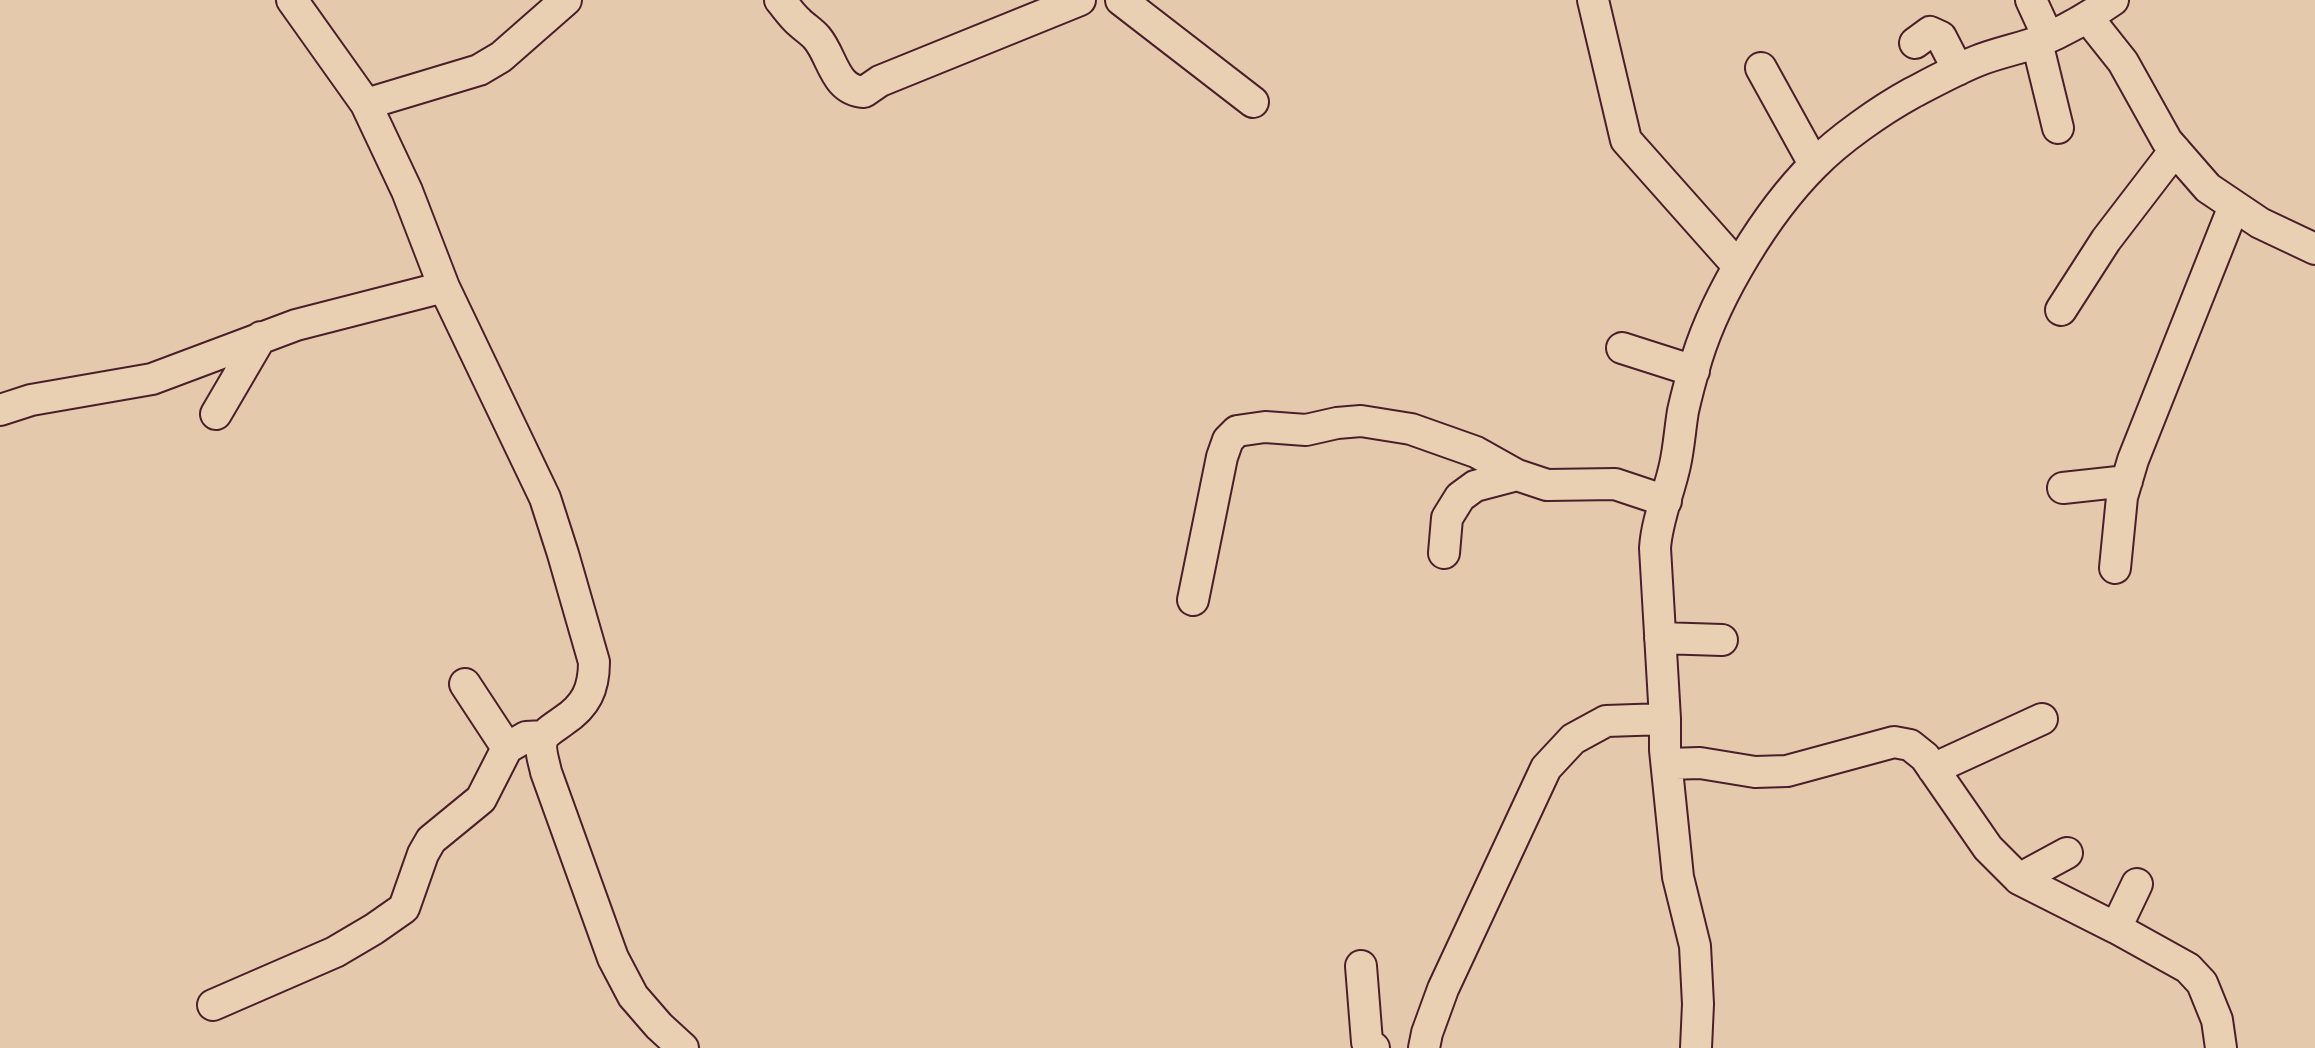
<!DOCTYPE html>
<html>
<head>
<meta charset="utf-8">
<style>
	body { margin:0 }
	canvas { display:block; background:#e4c9ad }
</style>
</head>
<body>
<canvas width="2315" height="1048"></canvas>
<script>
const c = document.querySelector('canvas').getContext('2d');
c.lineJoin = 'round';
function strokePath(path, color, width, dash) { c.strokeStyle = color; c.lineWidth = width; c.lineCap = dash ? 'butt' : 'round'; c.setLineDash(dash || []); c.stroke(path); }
const minor = new Path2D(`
	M292,0L366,104L407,191L444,287L545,498L563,554L594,662C594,689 586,706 563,721C558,725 549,730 545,735C537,745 544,761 546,772L613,958L633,996L659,1026L683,1048
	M780,0C786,7 792,16 799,22C804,27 812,32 817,38C833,57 834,90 864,92L880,81L1080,0
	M1121,0L1253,102
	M1593,0L1626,140L1738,266
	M2031,0L2048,37
	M2088,18L2123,62L2167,141L2208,188L2260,223L2315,249
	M2037,42L2058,128
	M1915,43L1930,32L1941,37L1958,70
	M1761,68L1814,164
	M366,104L479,70L501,57L566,0
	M2061,310L2106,240L2175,150
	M1622,348L1694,371
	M0,410L31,400L152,379L296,325L444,287
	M216,414L261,337
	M2063,488L2127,481
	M1444,553L1447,518L1460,497L1475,486L1517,475
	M2115,568L2122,497L2133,460L2234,206
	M1193,600L1222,457L1228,440L1237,431L1265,427L1306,430L1337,423L1361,421L1411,429L1476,452L1517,475L1547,485L1615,484L1666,501
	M1660,638L1722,640
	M465,684L507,748
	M1667,764L1700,763L1755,772L1787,771L1894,742L1910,745L1925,757L1988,848L2019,879L2116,928L2188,968L2202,983L2217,1020L2221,1048
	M1933,769L2042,719
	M2019,879L2067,853
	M2116,928L2137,884
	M1361,966L1367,1042L1374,1048
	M213,1005L335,952L374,929L404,908L423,854L431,840L481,799L507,748L526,737L544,736
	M1424,1048L1427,1033L1443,989L1546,768L1573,739L1606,721L1665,719
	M1696,1048L1698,1004L1695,946L1678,877L1665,750V719L1655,548C1657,519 1669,493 1675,465C1679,447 1680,429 1683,411C1687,393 1692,375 1697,358C1717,294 1766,213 1814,165C1838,140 1881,110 1912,93C1933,82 1955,70 1977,61C1997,53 2018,49 2038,42C2065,31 2089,17 2113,0`);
strokePath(minor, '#4a1f2b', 34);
strokePath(minor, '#ead0b2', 30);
</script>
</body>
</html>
